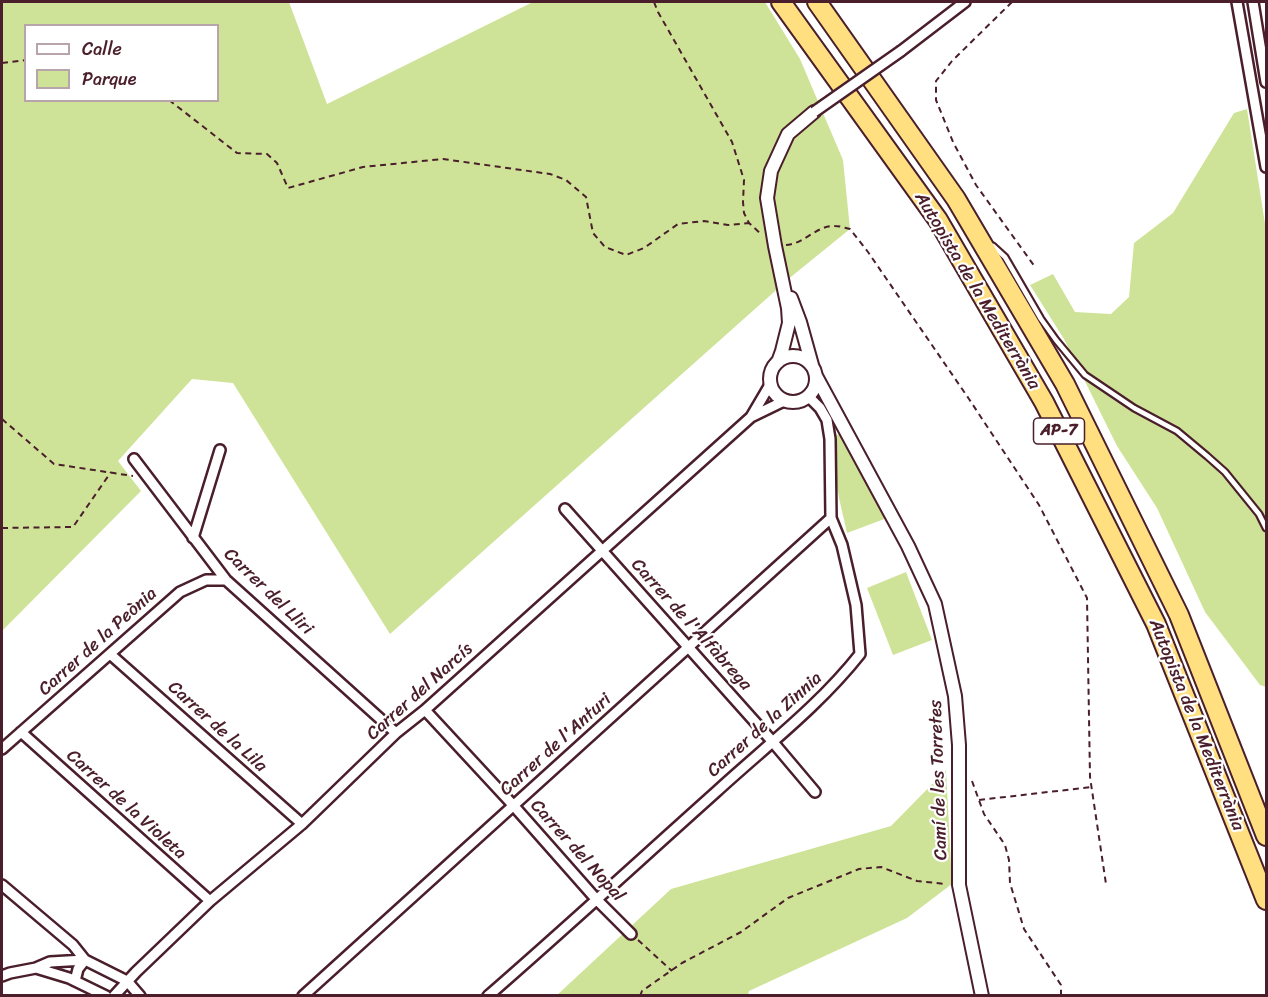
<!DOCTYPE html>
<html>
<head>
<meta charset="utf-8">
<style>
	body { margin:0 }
	#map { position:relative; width:1268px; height:997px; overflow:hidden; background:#fff; font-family:Sriracha,sans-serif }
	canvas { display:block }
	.frame { position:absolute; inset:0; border:3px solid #4a1f2b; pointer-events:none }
	.legend { position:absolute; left:24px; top:24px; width:195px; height:78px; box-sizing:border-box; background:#fff; border:2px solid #b7a5aa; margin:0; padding:8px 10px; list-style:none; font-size:18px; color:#4a1f2b }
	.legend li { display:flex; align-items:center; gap:12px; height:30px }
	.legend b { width:30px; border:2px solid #b7a5aa }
</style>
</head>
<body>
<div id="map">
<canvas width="1268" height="997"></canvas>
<div class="frame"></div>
<ul class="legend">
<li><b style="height:8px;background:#fff"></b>Calle</li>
<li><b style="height:16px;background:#cfe398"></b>Parque</li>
</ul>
</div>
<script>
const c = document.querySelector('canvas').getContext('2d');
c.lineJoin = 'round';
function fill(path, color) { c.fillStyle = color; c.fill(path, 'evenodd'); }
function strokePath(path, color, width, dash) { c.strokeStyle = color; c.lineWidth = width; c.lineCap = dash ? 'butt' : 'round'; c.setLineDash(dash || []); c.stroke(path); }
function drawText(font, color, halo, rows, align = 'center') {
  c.font = font + ' Sriracha,sans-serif'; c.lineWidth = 4.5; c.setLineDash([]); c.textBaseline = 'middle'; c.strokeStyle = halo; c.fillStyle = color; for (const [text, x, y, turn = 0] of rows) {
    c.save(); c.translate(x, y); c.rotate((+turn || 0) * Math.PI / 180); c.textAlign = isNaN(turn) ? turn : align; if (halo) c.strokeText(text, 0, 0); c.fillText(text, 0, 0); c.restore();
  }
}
fill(new Path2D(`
	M2,2H289L327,104L533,2H765L800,59L843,160L850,229L792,276L390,634L233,383L192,379L118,461L141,491L2,631ZM26,26H218V100H26Z
	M1247,109L1266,230V687L1260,685L1205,612L1157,508L1117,446L1064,339L1030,285L1053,274L1075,312L1111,314L1129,297L1134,243L1173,213L1234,113Z
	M848,434L887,518L847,533L839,498L829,435Z
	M906,572L932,640L893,655L867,588Z
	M946,770L952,884L907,918L749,991L748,995L556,996L671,889L891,826Z`), '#cfe398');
const service = new Path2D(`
	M993,246L1005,257L1041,319L1056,340L1085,375L1134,408L1177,431L1207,456L1225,472L1259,514L1266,528`);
const minor = new Path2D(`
	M1237,2L1266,167
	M1253,2L1266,82
	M901,51L965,2
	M751,417L786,400
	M134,459L226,580L396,733
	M565,509L772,741L815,792
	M193,538L220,450
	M110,654L302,824
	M425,710L513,805L596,899L631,934
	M21,732L210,901
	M2,749L180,592L206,580H226
	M2,885L73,945L85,960L78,969L75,981
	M36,968L50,962L85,960L127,981L140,996
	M2,976L10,973L36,968L69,978L106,996
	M114,996L136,972L210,901L302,824L396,733L425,710L751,417L771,383
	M303,996L831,518
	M488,996C565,929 640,860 716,792C765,747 819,706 860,654L856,605L842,545L831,518L830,439L827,420L820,408L808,396`);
const tertiary = new Path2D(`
	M791,298L800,322L812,365
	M770 379a23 23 0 1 1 46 0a23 23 0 1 1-46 0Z
	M778,362L782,351L789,323L788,308L775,246L767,198L771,171L788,134L814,112
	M816,376L908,546L935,604L955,696L959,745V885L982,996`);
const motorway = new Path2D(`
	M781,2L938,220L1044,402L1156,624L1266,900
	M817,2L956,199L1065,384L1179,615L1266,836`);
strokePath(service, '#4a1f2b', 9);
strokePath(minor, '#4a1f2b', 14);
strokePath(tertiary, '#4a1f2b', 16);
strokePath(motorway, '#4a1f2b', 22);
strokePath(new Path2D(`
	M654,2L658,12L732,142L744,180L743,202L744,213L749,223L761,234
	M1012,2L952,61L936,81V100L953,142L976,185L1035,267
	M2,63L26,60
	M169,100L237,153L267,154L277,163L288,188L363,167L443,159L550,174L566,180L586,197L593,233L605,247L626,255L644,248L678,224L704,221L728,225L749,223
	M786,245C804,244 817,225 835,226C840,226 845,228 850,229L868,252L969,399L1039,505L1087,598L1090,777L1106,884
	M2,419L54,464L133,476
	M2,528L73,527L111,472
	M972,781L984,814L1005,845L1009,860L1010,883L1024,929L1061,985V996
	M979,800L1092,787
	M638,940L672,971
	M640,996L642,991L682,963L741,932L788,898L859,869L881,867L917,881L946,884`), '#4a1f2b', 2, [6, 4.5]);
strokePath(service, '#fff', 4.5);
strokePath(minor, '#fff', 9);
strokePath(tertiary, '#fff', 12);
strokePath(motorway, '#ffdf80', 18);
const minorBridge = new Path2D(`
	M814,112L901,51`);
strokePath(minorBridge, '#4a1f2b', 14, []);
strokePath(minorBridge, '#fff', 9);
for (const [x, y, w] of [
	[1059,431,51]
]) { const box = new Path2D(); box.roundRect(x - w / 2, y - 13, w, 26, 4.5); c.fillStyle = '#fff'; c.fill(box); strokePath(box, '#4a1f2b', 1.5); }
drawText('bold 16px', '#4a1f2b', null, [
	["AP-7",1059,431]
]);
drawText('18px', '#4a1f2b', '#fff', [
	["Autopista de la Mediterrània",977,291,59],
	["Carrer del Lliri",268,592,44],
	["Carrer de l'Alfàbrega",691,625,48],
	["Carrer de la Peònia",98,642,-42],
	["Carrer del Narcís",420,692,-42],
	["Carrer de la Zinnia",765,725,-42],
	["Autopista de la Mediterrània",1196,725,68],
	["Carrer de la Lila",217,727,42],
	["Carrer de l'Anturi",556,745,-42],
	["Camí de les Torretes",939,780,-92],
	["Carrer de la Violeta",126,805,42],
	["Carrer del Nopal",577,851,48]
]);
</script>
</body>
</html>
